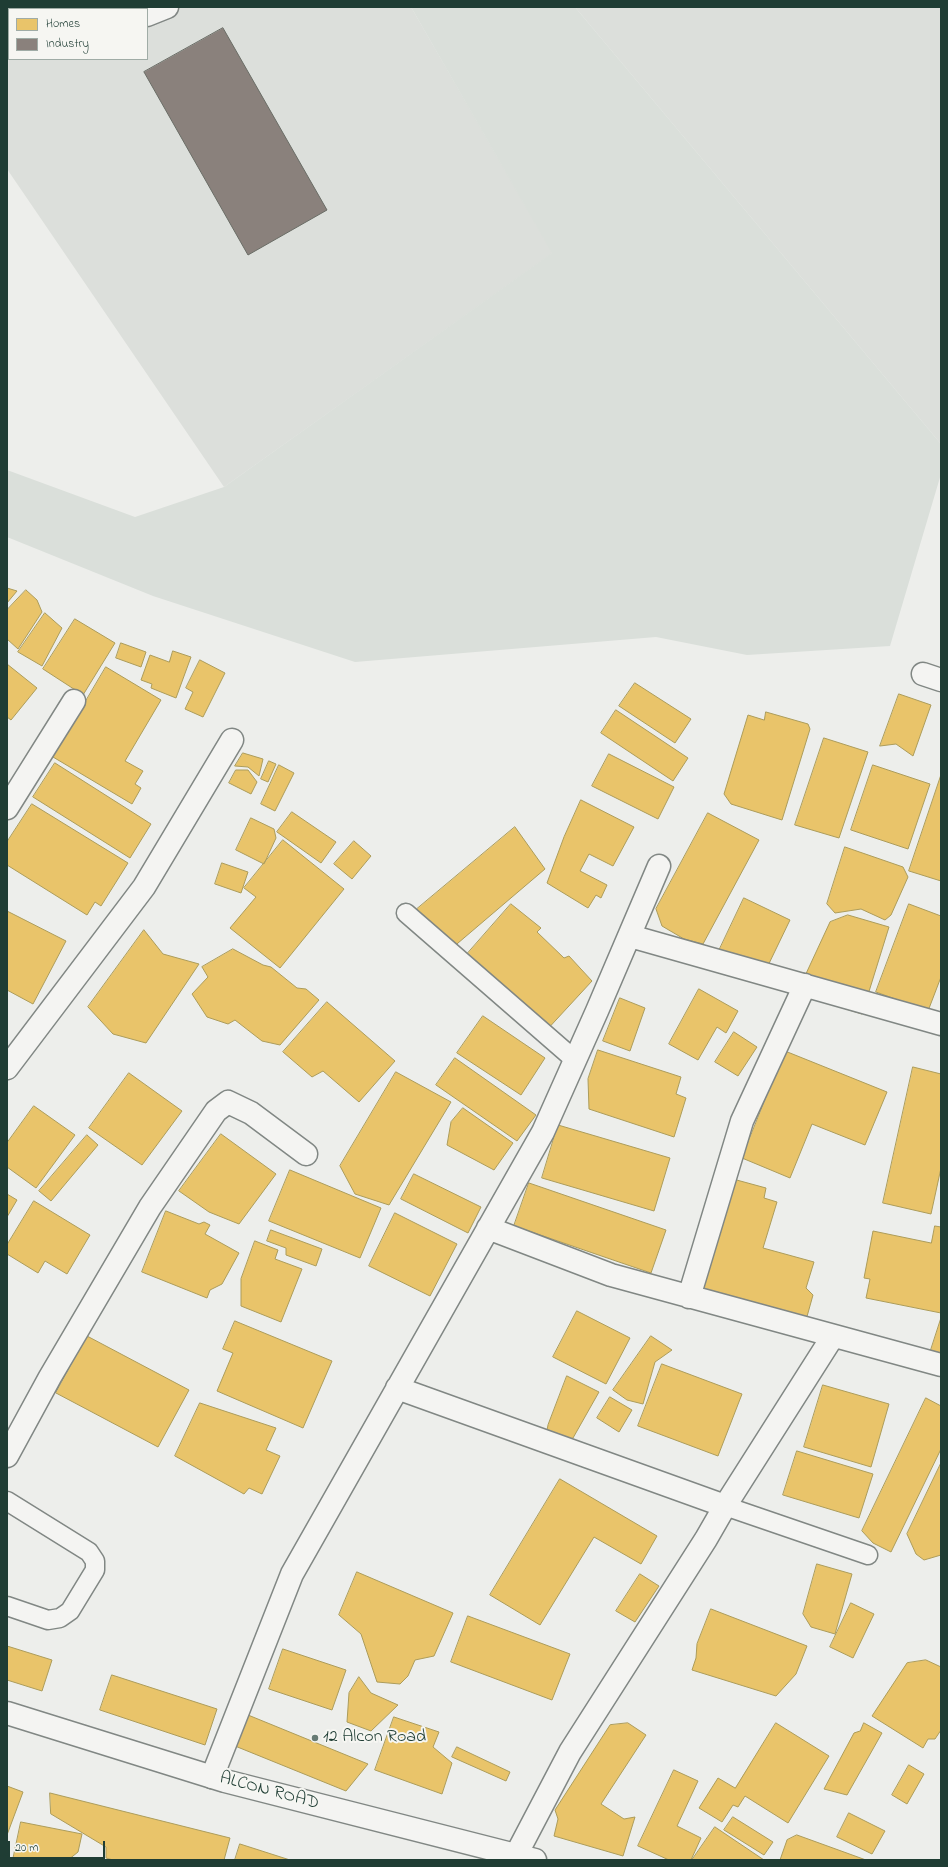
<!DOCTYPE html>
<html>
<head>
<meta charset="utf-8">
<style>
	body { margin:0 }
	#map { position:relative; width:948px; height:1867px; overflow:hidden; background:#edeeeb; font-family:"Indie Flower",sans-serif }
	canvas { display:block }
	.frame { position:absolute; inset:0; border:8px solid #1f3d34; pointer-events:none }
	.legend { position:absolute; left:8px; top:8px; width:140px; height:52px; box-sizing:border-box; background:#f6f6f2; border:1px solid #a0aca6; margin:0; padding:5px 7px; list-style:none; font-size:12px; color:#1f3d34 }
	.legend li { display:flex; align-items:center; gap:8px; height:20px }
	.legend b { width:20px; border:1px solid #a0aca6 }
	.scale { position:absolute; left:8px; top:1841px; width:97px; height:18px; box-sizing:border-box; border:2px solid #1f3d34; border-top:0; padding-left:5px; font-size:12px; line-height:14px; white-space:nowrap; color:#1f3d34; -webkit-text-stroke:3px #f6f6f2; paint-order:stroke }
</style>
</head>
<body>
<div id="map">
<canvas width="948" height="1867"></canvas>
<div class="frame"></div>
<ul class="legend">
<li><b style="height:11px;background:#e9c46a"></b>Homes</li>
<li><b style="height:11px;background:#8a817c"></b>Industry</li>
</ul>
<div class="scale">20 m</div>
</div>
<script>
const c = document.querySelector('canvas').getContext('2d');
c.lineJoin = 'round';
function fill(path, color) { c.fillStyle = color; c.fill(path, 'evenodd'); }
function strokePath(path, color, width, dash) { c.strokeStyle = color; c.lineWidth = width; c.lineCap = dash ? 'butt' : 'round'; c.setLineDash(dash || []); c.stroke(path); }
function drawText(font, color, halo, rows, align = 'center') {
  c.font = font + ' "Indie Flower",sans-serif'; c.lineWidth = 4; c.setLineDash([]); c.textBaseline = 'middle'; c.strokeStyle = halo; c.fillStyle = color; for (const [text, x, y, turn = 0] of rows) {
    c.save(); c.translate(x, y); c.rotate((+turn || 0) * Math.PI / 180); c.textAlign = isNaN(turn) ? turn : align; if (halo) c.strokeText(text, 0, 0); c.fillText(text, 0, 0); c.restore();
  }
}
fill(new Path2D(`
	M7,7H411L553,253L224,487L7,169ZM9,9H147V59H9Z
	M575,7H941V444Z`), '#dcdfdb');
fill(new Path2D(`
	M411,7H575L941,444V474L890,646L747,655L656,637L355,662L153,596L7,537V470L135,517L224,487L552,253Z`), '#dadfda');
const homes = new Path2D(`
	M7,588L17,591L7,603Z
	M26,590L37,600L42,612L18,649L7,639V610Z
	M45,613L62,628L42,666L18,652Z
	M75,619L115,643L83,695L43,669Z
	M121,643L146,652L141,667L116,658Z
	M173,651L191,657L176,698L151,688L152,684L141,680L150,655L169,662Z
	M200,660L225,673L203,717L185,709L193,692L186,688Z
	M7,664L37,688L11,720L7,717Z
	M106,667L161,700L125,761L143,771L135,784L141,788L132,804L53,757Z
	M635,683L691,719L675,743L619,706Z
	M899,694L931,705L913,756L896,744L880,746Z
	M616,710L688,758L673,781L601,733Z
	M766,712L808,724L810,729L782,820L731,804L724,794L748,715L764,720Z
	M824,738L868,752L839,838L795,825Z
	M243,753L263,759L259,776L248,767L235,766Z
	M609,754L674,787L658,819L592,786Z
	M269,761L276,764L268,782L261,779Z
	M55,763L151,824L130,858L33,797Z
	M279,765L294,773L275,811L261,804Z
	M873,765L930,784L908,849L851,830Z
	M236,770H248L257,782L251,794L229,783Z
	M941,775V881L909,871Z
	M581,800L634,827L613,866L589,854L580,871L607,885L601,898L596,895L588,908L547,883L564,837Z
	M32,804L128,863L101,906L95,902L87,915L7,865V842Z
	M292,812L336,842L321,863L277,832Z
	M708,813L759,840L703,944L684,939L662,926L656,909Z
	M251,818L274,829L276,838L264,864L236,850Z
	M515,827L545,869L451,949L434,933L417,909Z
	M283,840L344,889L280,968L230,928L256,897L244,888Z
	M354,841L371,856L352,879L334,864Z
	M845,847L903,867L908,877L891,915L885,920L861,909L835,913L827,904Z
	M222,863L248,872L241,893L215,884Z
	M744,898L790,920L762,978L716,957Z
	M511,904L541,928L537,932L564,958L569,956L592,981L544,1033L461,961Z
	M909,904L941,916V977L928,1011L876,992Z
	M7,911L66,941L33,1004L7,990Z
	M848,915L889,927L862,1014L811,998L804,978L830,922Z
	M144,930L163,954L199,964L146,1043L113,1034L88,1007Z
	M233,949L263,965L271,967L297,988L306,989L319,1000L280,1045L262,1041L235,1020L228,1024L207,1017L192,994L208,977L202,967Z
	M699,989L738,1011L726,1033L717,1027L698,1060L669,1044Z
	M620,998L645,1008L630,1051L603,1041Z
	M327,1002L395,1061L359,1102L323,1071L312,1077L283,1052Z
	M483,1016L545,1058L521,1095L457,1053Z
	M734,1032L757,1047L738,1076L715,1062Z
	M598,1050L681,1077L676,1094L686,1098L674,1137L589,1109L588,1079Z
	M785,1051L887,1092L865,1145L812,1124L790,1178L742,1158Z
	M455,1058L536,1115L517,1141L436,1085Z
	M913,1067L941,1074V1168L931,1214L883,1203Z
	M396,1072L451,1102L389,1205L355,1194L340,1166Z
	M129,1073L182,1111L142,1165L89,1128Z
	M34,1106L75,1135L36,1188L7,1167V1143Z
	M463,1108L513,1143L494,1170L447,1145L451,1122Z
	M558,1125L670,1158L654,1211L542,1178Z
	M221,1134L276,1174L239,1224L209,1212L179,1191Z
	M87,1135L98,1145L51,1201L39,1191Z
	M290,1170L381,1208L360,1258L269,1221Z
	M414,1174L481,1207L468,1233L401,1199Z
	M733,1179L766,1188L764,1198L777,1202L763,1248L814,1262L806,1288L813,1295L801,1338L696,1308Z
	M529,1183L666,1230L651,1273L514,1226Z
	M7,1194L17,1200L7,1217Z
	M34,1201L90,1235L67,1274L45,1261L38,1273L7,1254V1245Z
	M166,1211L199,1224L204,1222L210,1225L205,1234L239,1253L222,1284L210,1290L207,1298L142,1272Z
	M395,1213L457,1244L430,1296L369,1266Z
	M935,1226L941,1227V1313L866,1298L870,1279L864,1278L873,1231L931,1243Z
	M271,1230L322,1249L316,1266L286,1255V1248L267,1241Z
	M255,1241L278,1250L275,1259L302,1269L281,1322L241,1306V1279Z
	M577,1311L630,1338L606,1384L553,1357Z
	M941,1318V1357L930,1353Z
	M235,1321L332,1361L303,1428L217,1391L233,1353L223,1349Z
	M87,1336L189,1390L158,1447L56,1393Z
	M651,1336L672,1350L655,1362L643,1404L627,1400L613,1390Z
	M662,1364L742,1394L718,1456L638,1426Z
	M567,1376L599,1392L573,1438L555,1450L546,1436L548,1425Z
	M823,1385L889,1404L871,1467L804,1447Z
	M610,1397L632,1410L619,1432L597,1418Z
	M926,1398L941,1406V1449L891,1552L873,1543L862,1531Z
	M200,1403L276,1428L266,1450L280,1456L262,1494L249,1488L244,1494L175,1456Z
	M797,1451L873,1474L859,1518L783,1495Z
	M941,1463V1555L924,1560L916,1554L907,1534Z
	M560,1479L657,1536L641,1564L594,1537L540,1625L490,1595Z
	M817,1564L852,1574L835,1634L811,1627L803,1614Z
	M357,1572L453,1613L434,1656L415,1660L408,1676L400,1684L377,1682L361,1634L339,1615Z
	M640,1574L659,1586L635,1622L616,1611Z
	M851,1603L874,1614L853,1658L830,1647Z
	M711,1609L807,1646L796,1674L776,1696L692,1670L696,1658L697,1644Z
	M468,1616L570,1654L552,1700L451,1662Z
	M7,1646L52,1660L42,1691L7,1680Z
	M283,1649L346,1670L332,1710L269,1689Z
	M926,1660L941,1667V1730L935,1739H928L923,1748L872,1716L907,1663Z
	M112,1675L217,1709L205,1745L100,1710Z
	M359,1677L371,1693L398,1705L371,1731L347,1722L349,1693Z
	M248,1715L368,1764L346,1791L235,1746Z
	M394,1717L439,1732L433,1747L452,1763L442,1794L375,1770Z
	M628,1723L646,1735L601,1804L624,1819L635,1817L623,1856L554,1836L558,1819L555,1810L610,1725Z
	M776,1723L829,1756L788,1823L745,1796L738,1807L733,1805L722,1822L699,1808L718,1778L735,1788Z
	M864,1723L882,1733L847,1795L824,1789L854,1733L860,1731Z
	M457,1747L510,1772L506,1781L452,1757Z
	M909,1765L924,1774L907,1804L892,1795Z
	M674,1770L698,1781L677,1826L701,1838L691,1860H669L638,1846Z
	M7,1786L23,1792L7,1835Z
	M50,1793L230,1838L224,1860H113L106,1858V1847L51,1814Z
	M849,1813L885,1831L872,1854L837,1837Z
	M733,1817L773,1842L764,1855L724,1830Z
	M21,1822L82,1834L78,1852L68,1860H13Z
	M715,1827L764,1860H692Z
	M797,1835L866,1860H780L787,1840Z
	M240,1844L290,1860H235Z`);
fill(homes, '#e9c46a');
strokePath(homes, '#ac9c5a', 1);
const industry = new Path2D(`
	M223,28L327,210L248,255L144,72Z`);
fill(industry, '#8a817c');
strokePath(industry, '#6a6d66', 1);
const lane = new Path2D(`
	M406,913L575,1060
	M7,1501L89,1552L95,1561V1570L70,1611L60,1618L48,1620L7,1606
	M725,1506L868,1555`);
const street = new Path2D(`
	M38,7L40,9
	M147,15L167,7
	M923,674L941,680
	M7,808L74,701
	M630,936L941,1024
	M7,1068L144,887L232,740
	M488,1228L611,1275L941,1365
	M689,1297L742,1121L805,985
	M397,1388L725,1506
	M7,1456L50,1377L150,1207L216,1111L228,1102L251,1113L306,1154
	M212,1777L292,1574L543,1132L597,1011L659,866
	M516,1855L570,1752L706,1539L725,1506L833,1336`);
const secondary = new Path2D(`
	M7,1713L225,1781L535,1860`);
strokePath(lane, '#818784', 21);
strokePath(street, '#818784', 25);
strokePath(secondary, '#818784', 25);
strokePath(lane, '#f4f4f2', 18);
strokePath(street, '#f4f4f2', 22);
strokePath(secondary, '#f4f4f2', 22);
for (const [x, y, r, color] of [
	[315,1738,4,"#677b74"]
]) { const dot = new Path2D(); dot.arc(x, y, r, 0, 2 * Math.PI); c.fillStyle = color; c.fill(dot); strokePath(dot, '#f6f6f2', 1.5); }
drawText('18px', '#1f3d34', '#f6f6f2', [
	["12 Alcon Road",323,1738]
], 'left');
drawText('18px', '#1f3d34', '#f6f6f2', [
	["ALCON ROAD",269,1792,15]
]);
</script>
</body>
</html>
